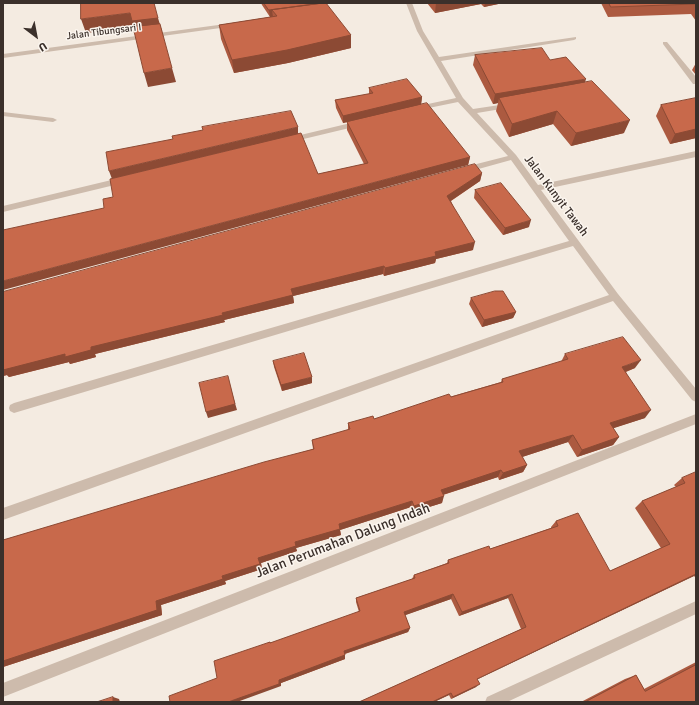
<!DOCTYPE html>
<html>
<head>
<meta charset="utf-8">
<style>
	body { margin:0 }
	#map { position:relative; width:699px; height:705px; overflow:hidden; background:#f4ebe1; font-family:Signika,sans-serif }
	canvas { display:block }
	.frame { position:absolute; inset:0; border:4px solid #3b302b; pointer-events:none }
	.north { position:absolute; left:16px; top:16px; width:40px; height:40px; -webkit-text-stroke:3px #fbf5ee; paint-order:stroke; rotate:148deg; font-size:11px; font-weight:700; line-height:16px; text-align:center; color:#3b302b }
	.north::after { content:''; display:block; margin:auto; width:14px; height:18px; background:#3b302b; clip-path:polygon(50% 0,100% 100%,50% 72%,0 100%) }
</style>
</head>
<body>
<div id="map">
<canvas width="699" height="705"></canvas>
<div class="frame"></div>
<div class="north">U</div>
</div>
<script>
const c = document.querySelector('canvas').getContext('2d');
c.lineJoin = 'round';
function fill(path, color) { c.fillStyle = color; c.fill(path, 'evenodd'); }
function strokePath(path, color, width, dash) { c.strokeStyle = color; c.lineWidth = width; c.lineCap = dash ? 'butt' : 'round'; c.setLineDash(dash || []); c.stroke(path); }
function drawText(font, color, halo, rows, align = 'center') {
  c.font = font + ' Signika,sans-serif'; c.lineWidth = 3; c.setLineDash([]); c.textBaseline = 'middle'; c.strokeStyle = halo; c.fillStyle = color; for (const [text, x, y, turn = 0] of rows) {
    c.save(); c.translate(x, y); c.rotate((+turn || 0) * Math.PI / 180); c.textAlign = isNaN(turn) ? turn : align; if (halo) c.strokeText(text, 0, 0); c.fillText(text, 0, 0); c.restore();
  }
}
fill(new Path2D(`
	M406,3H412L423,31L439,57L576,37V39L574,40L441,61L463,98L473,109L513,103V107L477,113L516,155L538,185L696,151V157L541,190L618,294L696,389V402L692,400L613,301L3,520V508L609,295L573,246L14,413L10,411L9,408L10,405L14,403L569,241L511,160L464,173L461,172V168L508,156L458,102L414,111V107L456,98L417,31Z
	M233,23L236,25L235,26L3,58V54Z
	M663,42H667L696,77V84H693L663,44Z
	M3,112L53,118L57,120L53,122L3,116Z
	M359,121H362V125L291,142L287,140L288,138Z
	M124,177L127,178V182L3,212V206Z
	M696,414V424L3,697V683Z
	M696,601V614L507,702H485L487,697Z`), '#cdbbac');
fill(new Path2D(`
	M261,3H321L351,35V48L288,63L234,73L221,39L219,25L270,17L262,5Z
	M427,3H503L484,7L481,4L435,13Z
	M601,3H696V21L691,14L608,17Z
	M475,55L550,60L585,83L624,133L571,146L553,124L509,137L496,111L498,103L493,104L473,65Z
	M696,63V75L692,70Z
	M369,88L422,97L421,104L470,157L468,165L104,208L113,197L298,127V134L318,174L364,164L347,130V122L343,123L336,108L335,100L369,94Z
	M696,98V138L670,144L656,116L661,105Z
	M482,173L480,181L451,201L473,250L436,259L435,263L384,276L383,274L293,296L294,303L224,320L225,322L95,354L96,357L70,364L69,362L9,377L7,375L3,376V292Z
	M475,190L529,227L503,235L474,198Z
	M471,298L516,312L513,318L482,327L469,304Z
	M565,354L635,368L626,372L645,418L613,428L619,437L613,445L577,457L568,442L522,457L527,465L523,472L499,480L498,477L443,495L442,503L413,512L411,507L340,530L341,535L296,548L297,551L261,563L262,569L225,581L226,584L161,605L162,615L3,667V540L313,449L312,440L348,430V423L374,419L501,382L502,379L561,362Z
	M273,361L312,383L282,391L274,367Z
	M696,472V578L694,576L477,679L476,687L451,699L449,695L434,702H359L521,629L508,598L459,616L451,599L405,615L410,628L408,632L345,654V659L281,683V686L217,678L270,642L271,643L359,612L356,602V598L412,579L414,575L447,563L448,560L490,549L551,528V527L556,521L610,571L661,548L635,508L642,501L676,487L674,485L682,478Z
	M696,662V702H581L625,679L636,675L644,689Z`), '#ac5a40');
fill(new Path2D(`
	M322,3L272,10L273,17H270L269,10Z
	M436,3H481V4L435,13Z
	M485,3H503L484,7Z
	M130,13L158,18L162,31L136,35L133,27L86,33L81,19Z
	M351,35V48L288,63L234,73L232,60Z
	M172,68L176,82L148,87L144,73Z
	M586,79L583,89L499,98L498,103L493,104L495,94Z
	M422,97L421,105L343,123V116Z
	M557,111L553,124L509,137L512,124Z
	M630,120L624,133L571,146L576,133Z
	M298,127V134L112,179L109,171Z
	M696,129V138L670,144L675,134Z
	M470,157L468,165L3,290V281Z
	M482,173L480,181L446,204L447,196Z
	M531,220L529,227L503,235L505,228Z
	M475,242L473,250L436,259L435,263L384,276L385,268L435,252Z
	M384,266L383,274L293,296L294,303L224,320L225,322L95,354L96,357L70,364L69,362L9,377L7,375L3,376V368L91,347L222,313L291,289Z
	M516,312L513,318L482,327L484,320Z
	M641,360L635,368L617,375L622,367Z
	M312,377V383L282,391L281,385Z
	M229,382L237,410L208,418L206,412Z
	M651,410L645,418L605,431L610,423Z
	M573,435L568,442L516,459L519,451Z
	M619,437L613,445L577,457L582,450Z
	M527,465L523,472L499,480L503,473Z
	M501,470L498,477L439,496L441,490Z
	M444,496L442,503L413,512L414,506Z
	M412,501L411,507L340,530L341,535L296,548L297,551L261,563L262,569L225,581L226,584L161,605L162,615L3,667V661L156,601L222,576L258,558L339,524Z
	M696,574V575L474,681L477,679Z
	M453,594L451,599L403,616L404,612Z
	M512,594L508,598L459,616L462,612Z
	M410,628L408,632L344,654V651Z
	M345,655V659L281,683V686L237,702H228L279,680Z
	M480,684L476,687L451,699L453,697Z
	M451,693L449,695L434,702H432Z
	M113,697L119,699L120,702H113Z`), '#8c4a34');
const building = new Path2D(`
	M81,3H154L158,18L132,21L130,13L81,19Z
	M264,3H322L269,10Z
	M326,3L351,35L287,50L232,60L219,25L277,16L272,10Z
	M609,3H696V5L695,4L611,7Z
	M160,24L172,68L144,73L133,27Z
	M542,48L550,60L566,57L586,79L495,94L475,55Z
	M407,79L422,97L343,116L335,100L373,93L369,88Z
	M592,81L630,120L576,133L557,111L512,124L499,98Z
	M696,98V129L675,134L661,105Z
	M427,103L470,157L3,281V230L104,208L103,199L113,197L110,179L301,133L318,174L368,163L347,122Z
	M291,111L298,127L109,171L106,152L173,139L172,136L203,130L202,127Z
	M475,164L482,173L447,196L475,242L435,252L436,256L385,268L384,266L291,289L293,295L222,313L223,315L91,347V350L65,357V354L3,370V292Z
	M501,183L531,220L505,228L475,190Z
	M495,291H503L516,312L484,320L471,298Z
	M623,337L641,360L622,367L651,410L610,423L619,437L582,450L573,435L519,451L527,465L503,473L501,470L441,490L444,496L414,506L412,501L339,524L340,529L295,542L296,546L258,558L260,564L222,576L223,579L156,601L157,610L3,661V540L264,462L314,449L312,440L350,429L348,423L373,416L374,419L449,394L451,397L503,382L502,379L568,359L565,354Z
	M304,353L312,377L281,385L273,361Z
	M228,376L235,404L206,412L199,383Z
	M696,472V574L477,679L480,684L453,697L451,693L432,702H359L526,627L512,594L462,612L453,594L404,612L410,628L344,651L345,655L279,680V684L228,702H170L169,696L217,678L214,661L270,642V643L360,611L356,598L415,578L414,575L449,563L448,560L489,546L490,549L558,526L556,521L578,513L610,571L670,544L642,501L685,483L682,478Z
	M696,665V702H585L636,675L645,691Z
	M113,697V702H97Z`);
fill(building, '#c8694b');
strokePath(building, '#8c4a34', 1);
drawText('10px', '#3b302b', '#fbf5ee', [
	["Jalan Tibungsari I",104,32,-7]
]);
drawText('12px', '#3b302b', '#fbf5ee', [
	["Jalan Kunyit Tawah",556,196,53]
]);
drawText('14px', '#3b302b', '#fbf5ee', [
	["Jalan Perumahan Dalung Indah",343,541,-21]
]);
</script>
</body>
</html>
